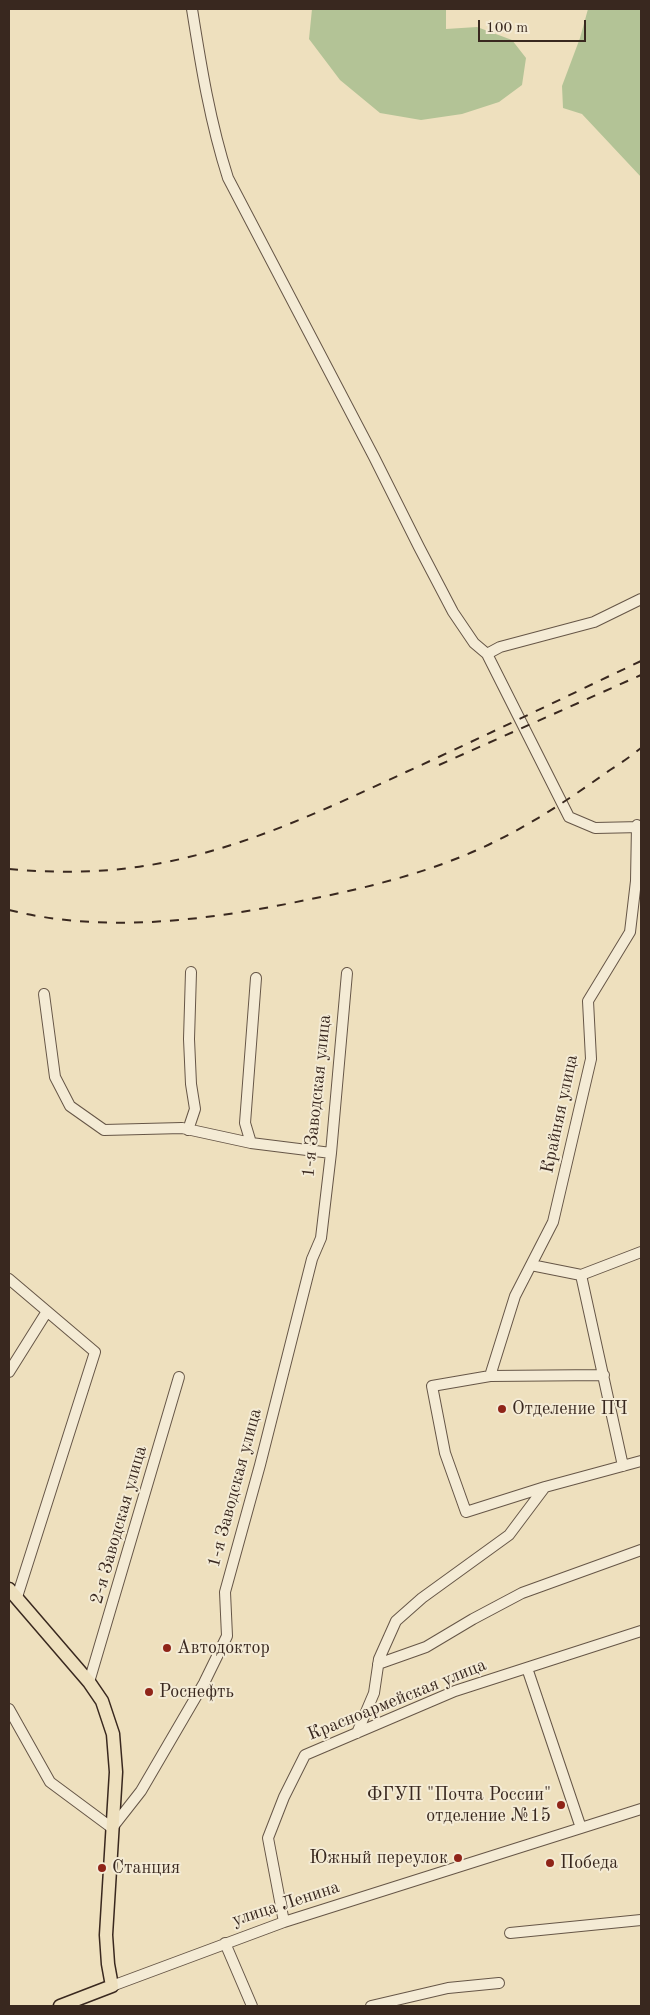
<!DOCTYPE html>
<html>
<head>
<meta charset="utf-8">
<style>
	body { margin:0 }
	#map { position:relative; width:650px; height:2015px; overflow:hidden; background:#eee0be; font-family:"Old Standard TT",serif }
	canvas { display:block }
	.frame { position:absolute; inset:0; border:10px solid #39281f; pointer-events:none }
	.scale { position:absolute; left:478px; top:20px; width:108px; height:22px; box-sizing:border-box; border:2px solid #39281f; border-top:0; padding-left:6px; font-size:15px; line-height:18px; white-space:nowrap; color:#39281f; -webkit-text-stroke:4px #f4ebd5; paint-order:stroke }
</style>
</head>
<body>
<div id="map">
<canvas width="650" height="2015"></canvas>
<div class="frame"></div>
<div class="scale">100 m</div>
</div>
<script>
const c = document.querySelector('canvas').getContext('2d');
c.lineJoin = 'round';
function fill(path, color) { c.fillStyle = color; c.fill(path, 'evenodd'); }
function strokePath(path, color, width, dash) { c.strokeStyle = color; c.lineWidth = width; c.lineCap = dash ? 'butt' : 'round'; c.setLineDash(dash || []); c.stroke(path); }
function drawText(font, color, halo, rows, align = 'center') {
  c.font = font + ' "Old Standard TT",serif'; c.lineWidth = 4; c.setLineDash([]); c.textBaseline = 'middle'; c.strokeStyle = halo; c.fillStyle = color; for (const [text, x, y, turn = 0] of rows) {
    c.save(); c.translate(x, y); c.rotate((+turn || 0) * Math.PI / 180); c.textAlign = isNaN(turn) ? turn : align; if (halo) c.strokeText(text, 0, 0); c.fillText(text, 0, 0); c.restore();
  }
}
fill(new Path2D(`
	M312,9H446V29L477,27L512,40L526,58L522,85L499,102L462,114L421,120L380,113L340,80L309,39Z
	M588,9H641V177L582,114L563,108L562,86L580,38Z`), '#b3c396');
const minor = new Path2D(`
	M192,9C201,66 210,122 228,178L374,457L419,547L453,612L474,643L487,654L569,817L595,828L641,827
	M487,654L500,647L594,622L641,599
	M44,994L55,1077L70,1106L104,1130L182,1128L251,1143L331,1153
	M188,1130L195,1109L191,1084L189,1039L191,972
	M251,1143L245,1123L256,978
	M531,1265L581,1275L641,1252
	M581,1275L623,1466
	M9,1279L95,1352L17,1597
	M9,1372L46,1313
	M604,1375L490,1376L432,1386L445,1453L466,1512L545,1487L641,1461
	M490,1376L515,1296L553,1222L591,1059L588,1001L630,932L636,881L637,825
	M378,1664L426,1647L473,1619L522,1593L641,1550
	M527,1668L581,1828
	M89,1682L179,1377
	M9,1709L50,1782L112,1828L141,1791L204,1683L227,1636L225,1592L260,1465L312,1259L321,1238L331,1153L347,973
	M357,1733L374,1693L379,1659L396,1621L422,1598L509,1535L545,1487
	M284,1922L268,1838L284,1797L305,1755L455,1691L641,1631
	M510,1933L641,1920
	M225,1943L252,2006
	M112,1986L284,1922L641,1809
	M371,2006L448,1988L499,1983`);
const major = new Path2D(`
	M9,1589L89,1682L102,1701L113,1734L116,1772L106,1935L108,1964L112,1986L60,2006`);
strokePath(minor, '#665647', 12);
strokePath(major, '#39281f', 15);
strokePath(minor, '#f4ebd5', 10);
strokePath(major, '#eee0be', 12);
strokePath(new Path2D(`
	M439,765L641,675
	M9,869C54,873 99,873 144,866C236,852 322,811 406,772C485,736 563,698 641,661
	M9,910C109,935 216,919 316,898C375,886 437,870 492,843C534,823 572,797 610,770C621,763 631,756 641,748`), '#39281f', 2, [9, 9]);
for (const [x, y, r, color] of [
	[502,1409,5,"#8f2418"],
	[167,1648,5,"#8f2418"],
	[149,1692,5,"#8f2418"],
	[561,1805,5,"#8f2418"],
	[458,1858,5,"#8f2418"],
	[550,1863,5,"#8f2418"],
	[102,1868,5,"#8f2418"]
]) { const dot = new Path2D(); dot.arc(x, y, r, 0, 2 * Math.PI); c.fillStyle = color; c.fill(dot); strokePath(dot, '#f4ebd5', 2); }
drawText('18px', '#39281f', '#f4ebd5', [
	["1-я Заводская улица",317,1096,-84],
	["Крайняя улица",560,1114,-78],
	["1-я Заводская улица",235,1488,-75],
	["2-я Заводская улица",119,1525,-74],
	["Красноармейская улица",397,1700,-22],
	["улица Ленина",286,1904,-18]
]);
drawText('18px', '#39281f', '#f4ebd5', [
	["Отделение ПЧ",512,1409],
	["Автодоктор",177,1648],
	["Роснефть",159,1692],
	["ФГУП \"Почта России\"",551,1795,"right"],
	["отделение №15",551,1816,"right"],
	["Южный переулок",448,1858,"right"],
	["Победа",560,1863],
	["Станция",112,1868]
], 'left');
</script>
</body>
</html>
